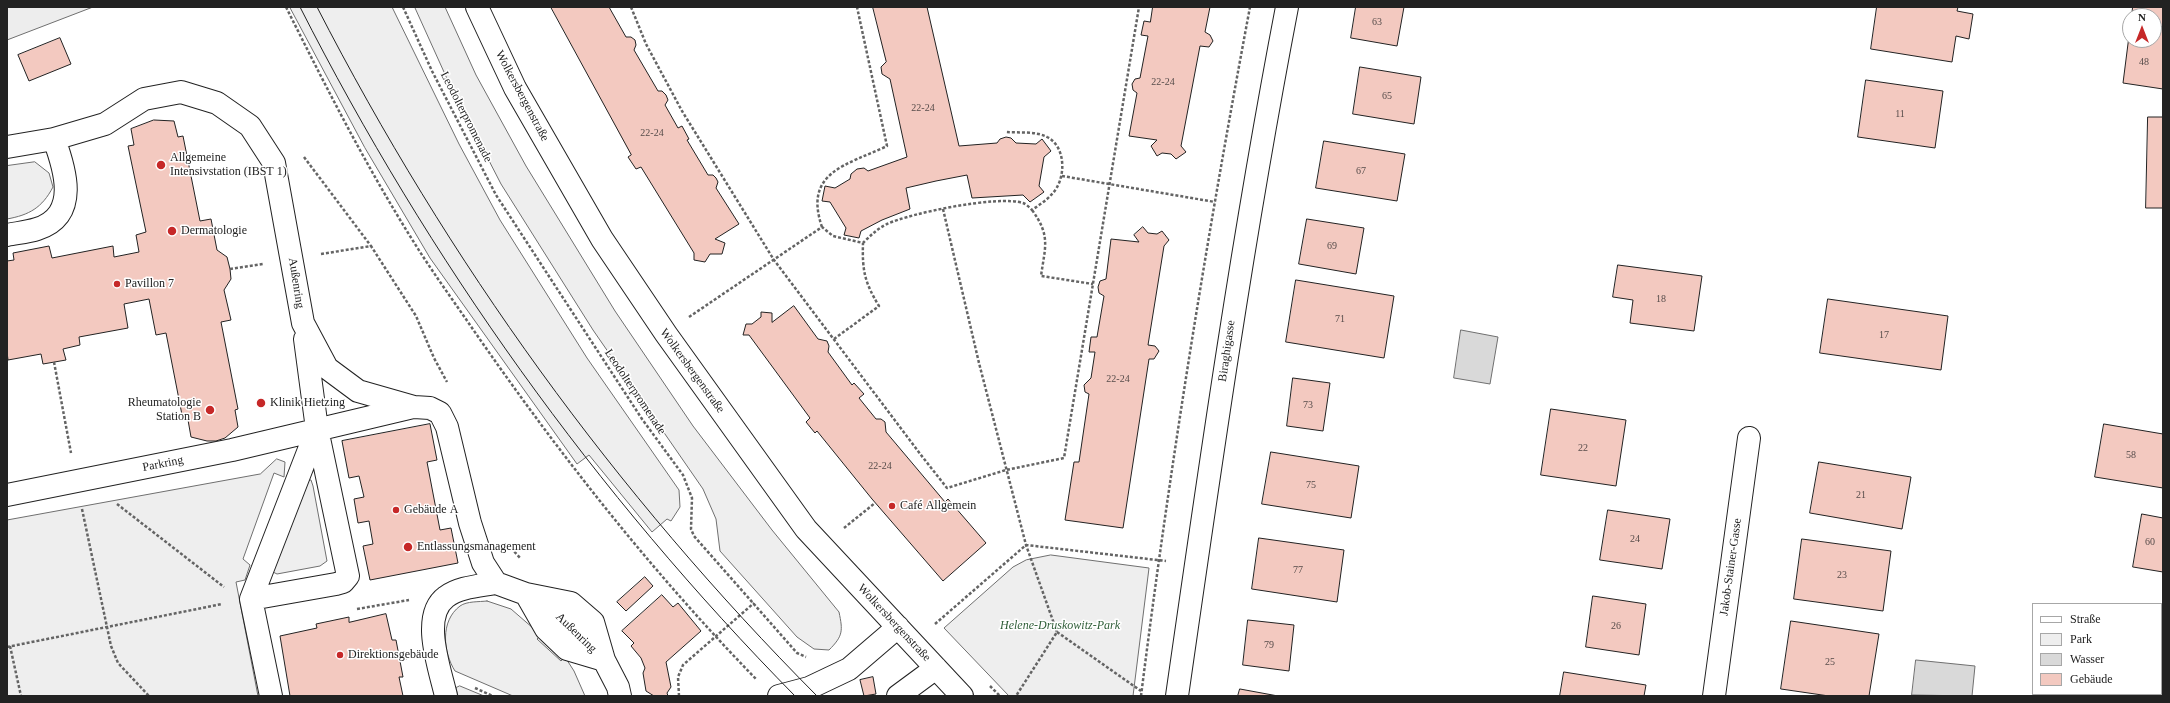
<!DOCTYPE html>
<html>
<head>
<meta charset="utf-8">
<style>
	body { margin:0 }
	#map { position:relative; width:2170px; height:703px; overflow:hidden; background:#fff; font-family:Georgia,serif }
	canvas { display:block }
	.frame { position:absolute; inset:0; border:8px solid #222; pointer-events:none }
	.legend { position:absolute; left:2032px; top:603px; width:130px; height:92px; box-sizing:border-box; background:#fff; border:1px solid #a7a7a7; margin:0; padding:5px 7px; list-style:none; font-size:12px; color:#222 }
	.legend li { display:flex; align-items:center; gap:8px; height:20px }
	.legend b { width:20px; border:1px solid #a7a7a7 }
	.north { position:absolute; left:2122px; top:8px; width:40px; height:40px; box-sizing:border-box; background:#fff; border:1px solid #a7a7a7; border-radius:50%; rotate:0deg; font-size:11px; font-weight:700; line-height:16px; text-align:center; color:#222 }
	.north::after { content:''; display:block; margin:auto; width:14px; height:18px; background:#c62828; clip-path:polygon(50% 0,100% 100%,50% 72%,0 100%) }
</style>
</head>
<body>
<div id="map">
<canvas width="2170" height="703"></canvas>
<div class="frame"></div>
<ul class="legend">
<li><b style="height:5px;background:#fff"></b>Straße</li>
<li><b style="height:11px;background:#eee"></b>Park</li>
<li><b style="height:11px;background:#d9d9d9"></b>Wasser</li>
<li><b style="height:11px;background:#f3c9c0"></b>Gebäude</li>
</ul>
<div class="north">N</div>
</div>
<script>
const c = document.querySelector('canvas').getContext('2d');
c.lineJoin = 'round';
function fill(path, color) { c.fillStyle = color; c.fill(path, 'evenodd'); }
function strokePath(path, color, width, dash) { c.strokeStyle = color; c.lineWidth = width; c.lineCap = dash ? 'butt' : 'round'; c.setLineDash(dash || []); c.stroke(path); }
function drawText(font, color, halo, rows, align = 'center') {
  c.font = font + ' Georgia,serif'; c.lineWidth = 3; c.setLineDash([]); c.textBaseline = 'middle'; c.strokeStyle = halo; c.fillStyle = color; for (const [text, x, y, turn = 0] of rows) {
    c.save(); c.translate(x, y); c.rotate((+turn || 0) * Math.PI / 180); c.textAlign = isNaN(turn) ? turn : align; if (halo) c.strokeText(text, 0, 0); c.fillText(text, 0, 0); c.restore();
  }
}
const green = new Path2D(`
	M290,7H392L459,144L500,220L587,358L679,490L680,507L671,521L667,519L652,532L589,455L577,464L430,258L365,148Z
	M415,7H445L476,75L526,166L615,311L693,426L772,530L839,612C843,631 843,636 829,650L814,649L797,637L720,551L716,519L703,489L593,330L501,184L449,83Z
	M35,162L49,173L53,187C42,208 29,215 7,219V166Z
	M277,459L285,462L284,477L274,473L243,559L250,565L245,580L236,582L258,696H7V520L260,474Z
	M306,480H311L313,486L327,561L320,566L277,574L273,572Z
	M1051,555L1149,568L1133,696H1009L944,628L1013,567L1026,560Z
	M487,601L511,609L541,635L537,639L561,661L565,657L574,671L585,696H513L455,671C443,652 440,621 460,606C467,601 479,602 487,601Z
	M460,686L484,696H458L456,688Z`);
fill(green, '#eee');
strokePath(green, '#6f6f6f', 1);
const parking = new Path2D(`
	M7,7H93L7,40Z`);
fill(parking, '#ededed');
strokePath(parking, '#6f6f6f', 1);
const water = new Path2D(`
	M1461,330L1498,337L1490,384L1454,378Z
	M1916,660L1975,666L1972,696L1912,695Z`);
fill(water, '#d9d9d9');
strokePath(water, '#6f6f6f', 1);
const building = new Path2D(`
	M551,7H609L626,37H631L635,40L636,45L634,50L658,91H662L666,95L668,100L665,105L678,128L682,126L689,139L687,140L708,175H713L716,178L718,182L716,188L739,224L715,239L725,243L722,254H710L705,262L694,260V253L641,167L636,169L628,157L631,155Z
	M873,7H927L959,146L997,143L1000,139L1006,137L1011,138L1016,143L1036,144L1042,139L1051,151L1044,157L1039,186L1044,192L1030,202L1023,195L972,198L967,175L936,181L906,188L910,209L882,220L861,231L859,238L844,235L846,228L830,202L822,201L825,186L835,188L850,179L851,174L857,169L864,168L868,171L907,157L890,79L882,74L881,67L886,62Z
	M1153,7H1210L1205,32L1210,35L1213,41L1209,47L1200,46L1181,146L1186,152L1176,159L1171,154L1162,153L1157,156L1151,146L1157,140L1129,136L1137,93L1133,90L1132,84L1135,79L1140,78L1148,36L1141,35L1144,21L1150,22Z
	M1356,7H1404L1397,46L1351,38Z
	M1877,7H1958L1957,11L1973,14L1969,39L1956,36L1952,62L1871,49Z
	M2133,7H2163V27L2154,26V16H2132Z
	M2154,26L2163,27V89L2123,83L2130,28V40H2154Z
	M60,38L71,64L29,81L18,55Z
	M1360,67L1421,77L1414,124L1353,114Z
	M1866,80L1943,91L1935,148L1858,137Z
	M2148,117H2163V208H2146Z
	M154,120L174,121L178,137L183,136L200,221L211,219L217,250L227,257L230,269L231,279L224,290L231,320L221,322L238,409L235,410L238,427L225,438L216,441H207L191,437L188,420H183L166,333L156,335L149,299L124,304L128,328L79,337L80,345L63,349L66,360L43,364L41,354L8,360L7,352V261L14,260L13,253L49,246L52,258L113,246L114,257L139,252L136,235L146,232L128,146L134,145L131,129Z
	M1324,141L1405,154L1397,201L1316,188Z
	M1307,219L1364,228L1356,274L1299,264Z
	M1143,227L1148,233L1157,234L1162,231L1169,240L1164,246L1148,345L1155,346L1159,351L1154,359H1149L1123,528L1065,520L1074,462H1079L1089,394L1085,392L1084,385L1091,378L1095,352H1089L1091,337H1097L1104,296L1099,293L1098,287L1100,281L1106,279L1111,239L1139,242L1134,235Z
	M1618,265L1702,276L1694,331L1630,323L1633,300L1613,297Z
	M1296,280L1394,296L1384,358L1286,342Z
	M1828,299L1948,316L1941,370L1820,353Z
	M794,306L818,339L827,341L829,346L828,352L852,385L854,383L864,394L859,398L876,419H881L885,422L886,432L945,502L948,499L986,543L943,581L872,499L817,431L815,433L806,422L810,418L749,335H743L746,324H752L761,317V312L772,313V322Z
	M1293,378L1330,383L1323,431L1287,426Z
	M1551,409L1626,420L1616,486L1541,475Z
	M430,424L437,460L427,462L440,530L451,528L458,563L370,580L363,546L373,544L369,521L358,523L354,499L364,497L359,476L349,478L342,441Z
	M2104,424L2163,434V488L2095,477Z
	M1271,452L1359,466L1351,518L1262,504Z
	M1819,462L1911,477L1902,529L1810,513Z
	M1608,510L1670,519L1662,569L1600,560Z
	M2142,514L2163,518V572L2133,567Z
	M1259,538L1344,550L1337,602L1252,589Z
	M1802,539L1891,551L1883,611L1794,599Z
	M645,577L653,586L626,611L617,602Z
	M662,595L673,607L678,603L701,631L666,662L671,687L667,693L668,696H654L646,691L643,673L645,668L641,658L631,646L634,643L622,631Z
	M1593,596L1646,604L1639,655L1586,647Z
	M386,614L392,640H396L403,677H399L403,696H290L280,636L317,628L316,624L349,617V622Z
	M1248,620L1294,625L1289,671L1243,665Z
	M1791,621L1879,634L1869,696H1829L1781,689Z
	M1564,672L1646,685L1644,696H1560Z
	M873,677L876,694L864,696L860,680Z
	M1240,689L1278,696H1238Z`);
fill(building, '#f3c9c0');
strokePath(building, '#222', 1);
const minor = new Path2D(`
	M477,7L515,88L602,239L666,334L806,529L962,696
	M7,147L54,139L105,124L144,99L181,92L217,103L250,126L274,163L303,323L327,368L358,391L414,407L430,408L440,413L447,427L470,523L483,563L496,583L526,594L571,603L593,622L604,660L618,687L620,696
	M7,235C17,233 28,232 37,229C80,215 65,169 54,139
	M7,495L232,450L413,407
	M526,594L546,629L567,649L604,660
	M251,599L336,584L343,582L348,576L317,429
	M536,600L559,614L602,658
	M271,696L251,599L317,429L305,339
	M446,696C440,669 420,616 446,597C459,587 480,586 496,583
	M779,696L809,688L849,669L898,627
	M898,696L936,668
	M1177,696C1210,466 1243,236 1287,7
	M1714,696L1749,438`);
strokePath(minor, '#222', 24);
strokePath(new Path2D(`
	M286,7C325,85 364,162 410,236C429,267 450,296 470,325C556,450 650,570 756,679
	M403,7L432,71L496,195L642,419L683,475L692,498L691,529L694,536L797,653L806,657
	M631,7L646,44L682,111L774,260L921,455L947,488L1006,470L1064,458L1139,7
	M304,157L371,246
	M1062,176L1215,202
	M943,209L979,363L1026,545L1057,632L1016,696
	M1032,210C1051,236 1045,247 1041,276L1093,284
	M822,227C803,172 847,165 887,146L857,7
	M321,254L371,246L416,316L434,358L447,382
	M230,269L263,264
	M689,317L822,227L833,236L863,243C871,235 877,229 887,224C911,213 998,195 1023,203C1026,204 1029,207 1032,210C1039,205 1047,200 1052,194C1066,180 1067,147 1047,137C1036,131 1019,133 1006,132
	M834,339L879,306C865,283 862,271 863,243
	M54,362L71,453
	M117,504L224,587
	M82,509L111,646L118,663L149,696
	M844,528L875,503
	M511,548L521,559
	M357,609L409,600
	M935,624L1026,545L1166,561
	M1057,632L1141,691
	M10,646L21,696
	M7,647L222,604
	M399,660L407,658
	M990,686L1000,696
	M475,688L493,696
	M679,696L678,677L683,665L754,603
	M1141,696C1170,465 1207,236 1250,7`), '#646464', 2.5, [3, 2]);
strokePath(minor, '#fff', 22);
strokePath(new Path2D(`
	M300,7C429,261 595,493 795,696
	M317,7C448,262 615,493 817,696`), '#222', 1);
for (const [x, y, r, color] of [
	[161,165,5,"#c62828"],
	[172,231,5,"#c62828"],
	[117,284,4,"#c62828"],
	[261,403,5,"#c62828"],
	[210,410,5,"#c62828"],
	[892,506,4,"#c62828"],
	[396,510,4,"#c62828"],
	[408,547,5,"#c62828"],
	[340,655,4,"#c62828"]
]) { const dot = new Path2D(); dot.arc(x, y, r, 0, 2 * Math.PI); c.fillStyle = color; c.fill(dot); strokePath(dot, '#fff', 1.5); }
drawText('10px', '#564c4a', null, [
	["63",1377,22],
	["48",2144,62],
	["22-24",1163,82],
	["65",1387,96],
	["22-24",923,108],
	["11",1900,114],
	["22-24",652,133],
	["67",1361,171],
	["69",1332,246],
	["18",1661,299],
	["71",1340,319],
	["17",1884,335],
	["22-24",1118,379],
	["73",1308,405],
	["22",1583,448],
	["58",2131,455],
	["22-24",880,466],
	["75",1311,485],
	["21",1861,495],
	["24",1635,539],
	["60",2150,542],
	["77",1298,570],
	["23",1842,575],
	["26",1616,626],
	["79",1269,645],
	["25",1830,662]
]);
drawText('12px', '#222', '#fff', [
	["Wolkersbergenstraße",522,96,62],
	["Leodolterpromenade",466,117,63],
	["Außenring",296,283,81],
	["Biraghigasse",1227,351,-82],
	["Wolkersbergenstraße",692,371,54],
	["Leodolterpromenade",635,392,56],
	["Parkring",163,464,-11],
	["Jakob-Stainer-Gasse",1731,567,-82],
	["Wolkersbergenstraße",894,623,47],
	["Außenring",576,633,44]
]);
drawText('12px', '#222', '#fff', [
	["Allgemeine",170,158],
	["Intensivstation (IBST 1)",170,172],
	["Dermatologie",181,231],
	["Pavillon 7",125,284],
	["Rheumatologie",201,403,"right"],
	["Station B",201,417,"right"],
	["Klinik Hietzing",270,403],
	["Café Allgemein",900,506],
	["Gebäude A",404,510],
	["Entlassungsmanagement",417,547],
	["Direktionsgebäude",348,655]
], 'left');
drawText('italic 12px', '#2f5e38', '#fff', [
	["Helene-Druskowitz-Park",1060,626]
]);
</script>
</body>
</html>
